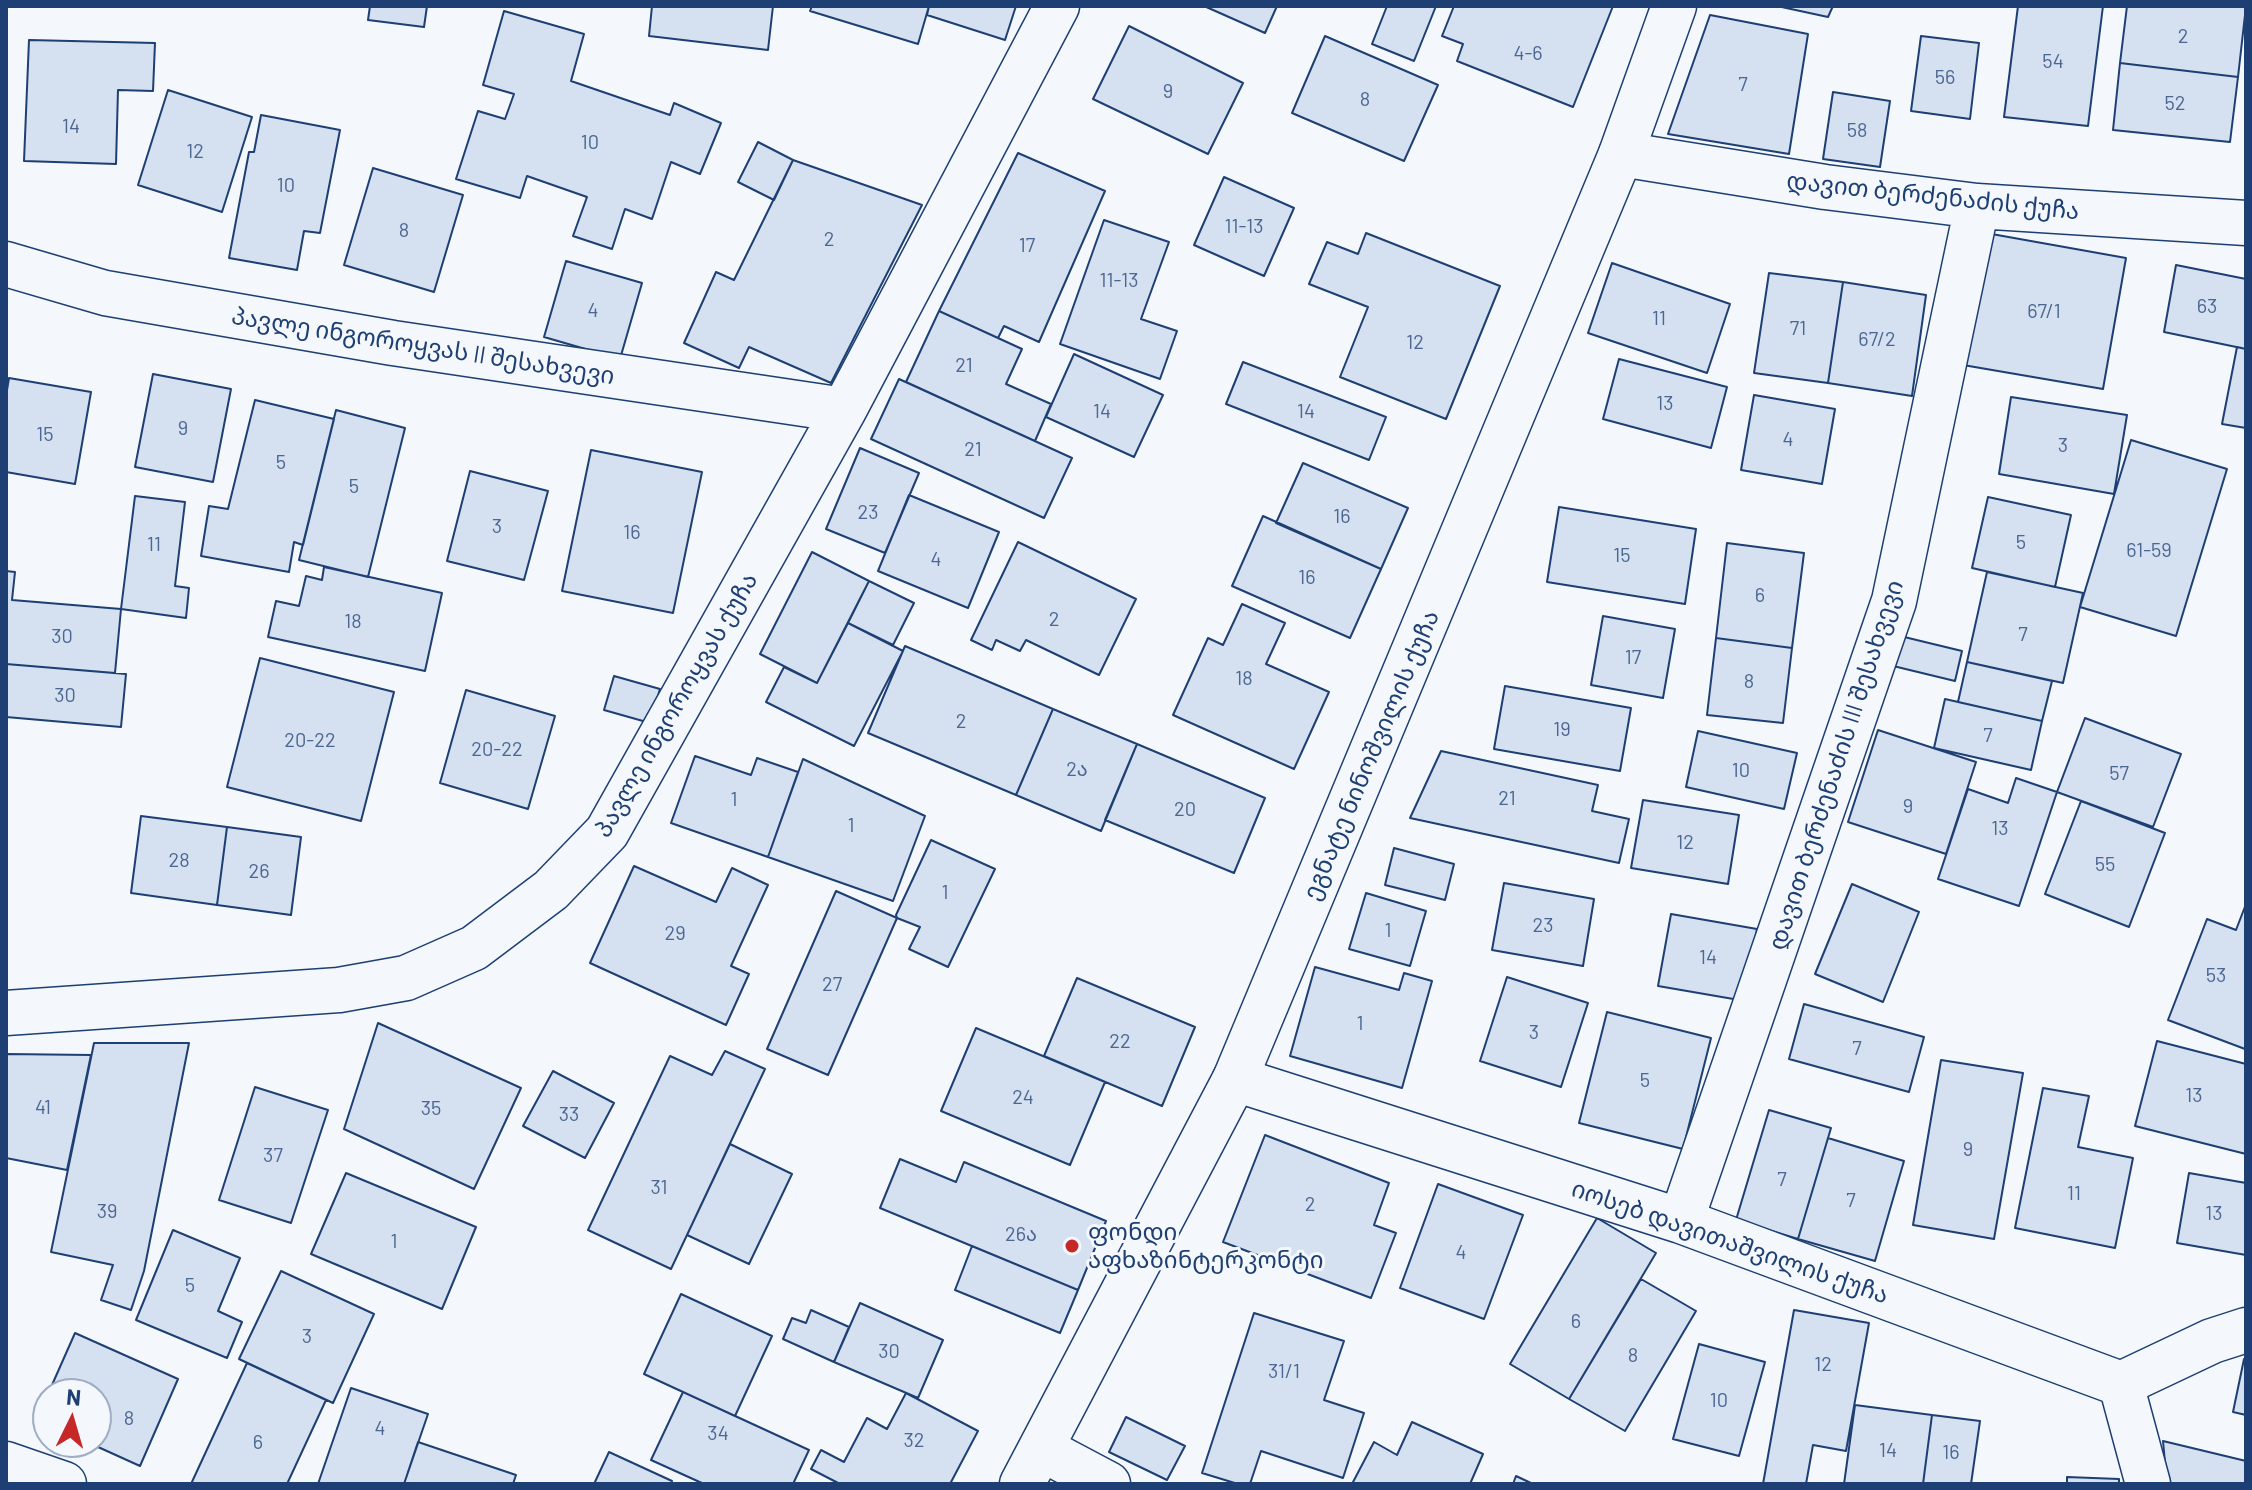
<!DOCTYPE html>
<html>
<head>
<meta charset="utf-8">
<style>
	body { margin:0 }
	#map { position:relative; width:2252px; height:1490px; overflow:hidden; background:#f4f7fb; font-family:Barlow,sans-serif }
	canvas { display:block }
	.frame { position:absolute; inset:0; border:8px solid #1d3f73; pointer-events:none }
	.north { position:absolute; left:32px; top:1378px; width:80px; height:80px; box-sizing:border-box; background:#f4f7fb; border:2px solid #9eadc5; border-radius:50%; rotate:5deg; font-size:22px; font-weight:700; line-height:32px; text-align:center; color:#1d3f73 }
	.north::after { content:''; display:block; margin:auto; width:28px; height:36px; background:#c62828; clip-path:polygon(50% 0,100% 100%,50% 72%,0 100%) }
</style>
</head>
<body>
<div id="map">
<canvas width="2252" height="1490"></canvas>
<div class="frame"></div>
<div class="north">N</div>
</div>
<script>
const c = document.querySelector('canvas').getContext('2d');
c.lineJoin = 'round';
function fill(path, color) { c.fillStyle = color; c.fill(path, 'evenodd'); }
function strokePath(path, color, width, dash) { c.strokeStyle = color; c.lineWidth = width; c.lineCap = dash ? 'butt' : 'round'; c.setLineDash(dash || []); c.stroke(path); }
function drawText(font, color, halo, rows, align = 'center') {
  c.font = font + ' Barlow,"Noto Sans Georgian",sans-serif'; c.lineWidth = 6; c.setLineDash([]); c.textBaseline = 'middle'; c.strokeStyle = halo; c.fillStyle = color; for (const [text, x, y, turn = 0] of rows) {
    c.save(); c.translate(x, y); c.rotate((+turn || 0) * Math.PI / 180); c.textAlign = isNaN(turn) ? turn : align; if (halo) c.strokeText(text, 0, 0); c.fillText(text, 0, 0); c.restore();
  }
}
const building = new Path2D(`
	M370,6H427L424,27L368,20Z
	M652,6H773L768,50L649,36Z
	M812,6H929L918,44L810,11Z
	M929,6H1016L1005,40L927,15Z
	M1204,6H1277L1265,33Z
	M1387,6H1436L1414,61L1372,44Z
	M1454,6H1613L1573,107L1457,61L1463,44L1442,36Z
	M1777,6H1833L1828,17Z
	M2018,6H2103L2088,126L2004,117Z
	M2127,6H2246L2238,77L2120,63Z
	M504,11L584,34L571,81L670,115L674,103L721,123L700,174L671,162L652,219L625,209L612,249L573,236L587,197L527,176L520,198L456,179L478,111L505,119L514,94L483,85Z
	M1710,15L1808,34L1789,154L1668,134Z
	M1129,26L1243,83L1208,154L1093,99Z
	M1325,36L1438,85L1404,161L1292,113Z
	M1921,36L1979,43L1970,119L1911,111Z
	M29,40L155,43L153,91L118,90L116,164L24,161Z
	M2120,63L2238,77L2230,142L2113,130Z
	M168,90L252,117L222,212L138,185Z
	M1833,92L1890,101L1880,167L1823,159Z
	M261,115L340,130L320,233L304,231L297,270L229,258L249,152H254Z
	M758,142L793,160L774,200L738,182Z
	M1018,153L1105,191L1039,342L1004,326L998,338L939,311Z
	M793,160L922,205L831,383L749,347L739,368L684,343L716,272L734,280Z
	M373,168L463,195L434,292L344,265Z
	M1224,177L1294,208L1264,276L1194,245Z
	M1104,220L1169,242L1141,319L1177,331L1160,379L1060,344Z
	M1366,233L1500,286L1446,419L1340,377L1368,307L1309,284L1327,242L1358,254Z
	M1986,233L2126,258L2103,389L1963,365Z
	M566,261L642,283L620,359L544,337Z
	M1612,263L1730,304L1707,373L1588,333Z
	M2176,265L2246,279V349L2164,332Z
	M1769,273L1843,282L1828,383L1754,373Z
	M1843,282L1926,295L1912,396L1828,383Z
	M939,311L1022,349L1006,384L1051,404L1035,441L906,382Z
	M2237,347L2246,349V428L2222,424Z
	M1074,354L1163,395L1134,457L1046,417Z
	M1619,359L1727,387L1711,448L1603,419Z
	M1243,362L1386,417L1369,460L1226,404Z
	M153,374L231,389L213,482L135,467Z
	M9,378L91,392L75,484L6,472V396Z
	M899,379L1072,458L1044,518L871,439Z
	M1754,395L1835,409L1822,484L1741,470Z
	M2011,397L2127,415L2114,494L1999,474Z
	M255,400L334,419L303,545L294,542L289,572L201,556L209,506L228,509Z
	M336,410L405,428L368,577L299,560Z
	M2131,440L2227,469L2176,636L2080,607Z
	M860,448L919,473L885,553L826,529Z
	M591,450L702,472L673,613L562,591Z
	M1303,463L1408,508L1381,569L1276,523Z
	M470,471L548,491L524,580L447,561Z
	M909,495L999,532L968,608L878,571Z
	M135,496L185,502L175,586L189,588L186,618L121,609Z
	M1988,497L2071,515L2055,587L1972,568Z
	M1559,507L1696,529L1685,604L1547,582Z
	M1263,516L1381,569L1350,638L1232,586Z
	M1018,542L1136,599L1099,675L1026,640L1020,651L996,640L992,650L971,640Z
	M1727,543L1804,553L1792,648L1716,638Z
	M812,552L869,581L817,683L760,654Z
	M324,567L442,593L425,671L268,637L276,601L299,606L306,576L322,580Z
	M6,571L15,572L12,600L121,609L115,673L6,664Z
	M1987,572L2083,593L2063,683L1967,662Z
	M869,581L914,603L893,645L848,623Z
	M1242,604L1285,623L1266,664L1329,692L1294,769L1173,715L1208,638L1223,645Z
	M1603,616L1675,629L1663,698L1591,685Z
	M848,623L903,651L854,746L766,702L784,667L817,683Z
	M1896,635L1962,651L1955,681L1889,665Z
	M1716,638L1792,648L1783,723L1707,715Z
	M905,646L1053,709L1016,795L868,733Z
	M260,658L394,692L361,821L227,787Z
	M1967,662L2052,681L2042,721L1958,702Z
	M6,664L126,674L121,727L6,717Z
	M614,676L660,689L650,723L604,710Z
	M1505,686L1631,708L1620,771L1494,749Z
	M466,690L555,716L528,809L440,783Z
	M1945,699L2042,721L2031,770L1934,748Z
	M1053,709L1137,744L1101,831L1016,795Z
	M2085,718L2181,754L2153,827L2057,792Z
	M1878,730L1976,762L1946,854L1848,822Z
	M1698,731L1797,753L1784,809L1686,787Z
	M1137,744L1265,798L1234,873L1105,820Z
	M1441,751L1598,785L1592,811L1629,819L1619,863L1410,818Z
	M695,756L751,775L757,758L798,772L768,857L671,823Z
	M803,759L925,816L893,901L768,857Z
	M2016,778L2057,792L2019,906L1938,879L1968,789L2008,803Z
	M1643,800L1739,815L1728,884L1631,868Z
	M2081,801L2165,833L2129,927L2045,894Z
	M141,816L227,827L217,905L131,893Z
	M227,827L301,837L291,915L217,905Z
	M931,840L995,869L948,967L909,949L920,927L897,918L896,915Z
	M1394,848L1454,864L1445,900L1385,885Z
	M634,866L716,902L732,868L768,885L731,966L749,974L726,1025L590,963Z
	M1504,883L1594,899L1583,966L1492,950Z
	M1852,884L1919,912L1883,1002L1815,974Z
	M836,891L897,918L828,1075L767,1049Z
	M1366,893L1426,911L1410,966L1349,949Z
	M2246,904V1046L2245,1049L2168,1020L2207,919L2236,930Z
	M1671,914L1757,929L1745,1001L1658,986Z
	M1315,967L1399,990L1404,973L1432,981L1402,1088L1290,1056Z
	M1507,977L1588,1003L1561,1087L1480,1061Z
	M1077,978L1195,1027L1162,1106L1044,1056Z
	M1804,1004L1924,1037L1909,1092L1789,1059Z
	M1607,1012L1711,1038L1683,1149L1579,1123Z
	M378,1023L521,1088L474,1189L344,1129Z
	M976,1028L1105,1082L1070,1165L941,1111Z
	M2157,1041L2246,1064V1154L2135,1126Z
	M94,1043H189L144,1271L131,1310L101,1300L113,1265L51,1252Z
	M725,1051L765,1069L671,1269L588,1230L670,1056L712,1075Z
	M6,1054L91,1055L67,1170L6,1158Z
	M1941,1060L2023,1073L1994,1239L1913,1225Z
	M553,1071L614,1103L585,1158L523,1126Z
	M255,1087L328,1110L291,1223L219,1200Z
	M2043,1088L2089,1096L2078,1147L2133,1158L2115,1248L2015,1228Z
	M1769,1110L1831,1128L1798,1239L1736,1220Z
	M1265,1135L1389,1183L1374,1225L1396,1233L1371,1298L1223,1242Z
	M1828,1138L1904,1161L1875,1261L1798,1239Z
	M730,1144L792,1174L749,1264L687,1235Z
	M900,1159L956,1182L964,1162L1106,1221L1078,1290L880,1208Z
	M346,1173L476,1227L442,1309L311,1254Z
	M2189,1173L2246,1183V1255L2177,1243Z
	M1438,1184L1523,1215L1484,1319L1400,1288Z
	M1597,1218L1656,1253L1569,1399L1510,1364Z
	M173,1230L240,1258L218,1311L242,1322L227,1358L136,1320Z
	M972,1246L1078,1290L1060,1333L955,1290Z
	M281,1271L374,1314L333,1403L239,1359Z
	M1641,1279L1696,1311L1625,1431L1569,1399Z
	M681,1294L772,1336L735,1416L644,1374Z
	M860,1303L943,1340L918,1398L834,1362Z
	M811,1310L849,1327L834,1362L783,1339L792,1318L806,1323Z
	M1794,1310L1869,1323L1846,1451L1813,1445L1806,1484H1763Z
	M1254,1313L1344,1341L1324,1400L1364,1413L1343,1478L1261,1451L1250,1484H1238L1202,1473Z
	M75,1333L178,1379L140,1466L87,1442H96V1394H48Z
	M1699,1344L1765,1362L1739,1456L1673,1439Z
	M2244,1359L2246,1360V1415L2233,1412Z
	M247,1363L326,1400L287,1484H191Z
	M351,1388L428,1414L404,1484H318Z
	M683,1392L809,1450L793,1484H704L651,1460Z
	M906,1393L978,1431L950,1484H840L811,1469L821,1450L844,1462L867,1418L887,1429Z
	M48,1394V1425L36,1420Z
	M1855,1405L1932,1415L1923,1484H1844Z
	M1932,1415L1980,1421L1971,1484H1923Z
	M1126,1417L1185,1446L1167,1480L1109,1452Z
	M1412,1422L1483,1454L1470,1484H1352L1374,1442L1397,1455Z
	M2163,1441L2246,1461L2245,1484H2167Z
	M418,1442L516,1475L513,1484H404Z
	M609,1452L672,1481L670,1484H594Z
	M1516,1476L1533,1484H1513Z
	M2067,1477L2119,1479V1484H2067Z`);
fill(building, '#d5e0f0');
strokePath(building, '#1d3f73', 2);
const minor = new Path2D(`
	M1621,154L1825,187L1977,206L2246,223
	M6,264L105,293L393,343L844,410
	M6,1013L339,990L406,978L474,948L551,890L607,832L844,410L1057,6
	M1235,1079L1681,1221L2121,1384
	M1681,1221L1894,601L1977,206
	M2121,1384L2212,1341L2246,1330
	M2121,1384L2148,1484
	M1042,1449L1108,1484
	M6,1464L64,1484`);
const major = new Path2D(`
	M1022,1484L1235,1079L1621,154L1674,6`);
strokePath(minor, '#1d3f73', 47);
strokePath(major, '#1d3f73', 47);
strokePath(minor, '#f4f7fb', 44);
strokePath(major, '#f4f7fb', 44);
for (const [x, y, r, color] of [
	[1072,1246,8,"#c62828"]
]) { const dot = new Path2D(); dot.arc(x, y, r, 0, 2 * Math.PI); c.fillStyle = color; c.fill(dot); strokePath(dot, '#f4f7fb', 3); }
drawText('20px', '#4b6792', null, [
	["2",2183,36],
	["4-6",1528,53],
	["54",2053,61],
	["56",1945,77],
	["7",1743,84],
	["9",1168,91],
	["8",1365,99],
	["52",2175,103],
	["14",71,126],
	["58",1857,130],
	["10",590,142],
	["12",195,151],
	["10",286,185],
	["11-13",1244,226],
	["8",404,230],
	["2",829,239],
	["17",1027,245],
	["11-13",1119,280],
	["63",2207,306],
	["4",593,310],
	["67/1",2044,311],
	["11",1659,318],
	["71",1798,328],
	["67/2",1877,339],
	["12",1415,342],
	["21",964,365],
	["13",1665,403],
	["14",1102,411],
	["14",1306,411],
	["9",183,428],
	["15",45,434],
	["4",1788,439],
	["3",2063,445],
	["21",973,449],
	["5",281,462],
	["5",354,486],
	["23",868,512],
	["16",1342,516],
	["3",497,526],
	["16",632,532],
	["5",2021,542],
	["11",154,544],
	["61-59",2149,550],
	["15",1622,555],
	["4",936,559],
	["16",1307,577],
	["6",1760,595],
	["2",1054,619],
	["18",353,621],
	["7",2023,634],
	["30",62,636],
	["17",1633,657],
	["18",1244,678],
	["8",1749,681],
	["30",65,695],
	["2",961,721],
	["19",1562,729],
	["7",1988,735],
	["20-22",310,740],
	["20-22",497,749],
	["2ა",1077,769],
	["10",1741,770],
	["57",2119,773],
	["21",1507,798],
	["1",734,799],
	["9",1908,806],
	["20",1185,809],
	["1",851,825],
	["13",2000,828],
	["12",1685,842],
	["28",179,860],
	["55",2105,864],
	["26",259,871],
	["1",945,892],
	["23",1543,925],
	["1",1388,930],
	["29",675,933],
	["14",1708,957],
	["53",2216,975],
	["27",832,984],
	["1",1360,1023],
	["3",1534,1032],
	["22",1120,1041],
	["7",1857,1048],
	["5",1645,1080],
	["13",2194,1095],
	["24",1023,1097],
	["41",43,1107],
	["35",431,1108],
	["33",569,1114],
	["9",1968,1149],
	["37",273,1155],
	["7",1782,1179],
	["31",659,1187],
	["11",2074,1193],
	["7",1851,1200],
	["2",1310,1204],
	["39",107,1211],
	["13",2214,1213],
	["26ა",1021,1234],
	["1",394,1241],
	["4",1461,1252],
	["5",190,1285],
	["6",1576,1321],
	["3",307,1336],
	["30",889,1351],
	["8",1633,1355],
	["12",1823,1364],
	["31/1",1284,1371],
	["10",1719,1400],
	["8",129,1418],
	["4",380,1428],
	["34",718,1433],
	["32",914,1440],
	["6",258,1442],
	["14",1888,1450],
	["16",1951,1452]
]);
drawText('24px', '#1d3f73', '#f4f7fb', [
	["დავით ბერძენაძის ქუჩა",1933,196,6],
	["პავლე ინგოროყვას II შესახვევი",423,346,9],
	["პავლე ინგოროყვას ქუჩა",676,705,-60],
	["ეგნატე ნინოშვილის ქუჩა",1371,755,-67],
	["დავით ბერძენაძის III შესახვევი",1836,765,-72],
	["იოსებ დავითაშვილის ქუჩა",1730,1242,19]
]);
drawText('24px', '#1d3f73', '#f4f7fb', [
	["ფონდი",1088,1232],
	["აფხაზინტერკონტი",1088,1260]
], 'left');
</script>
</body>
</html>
